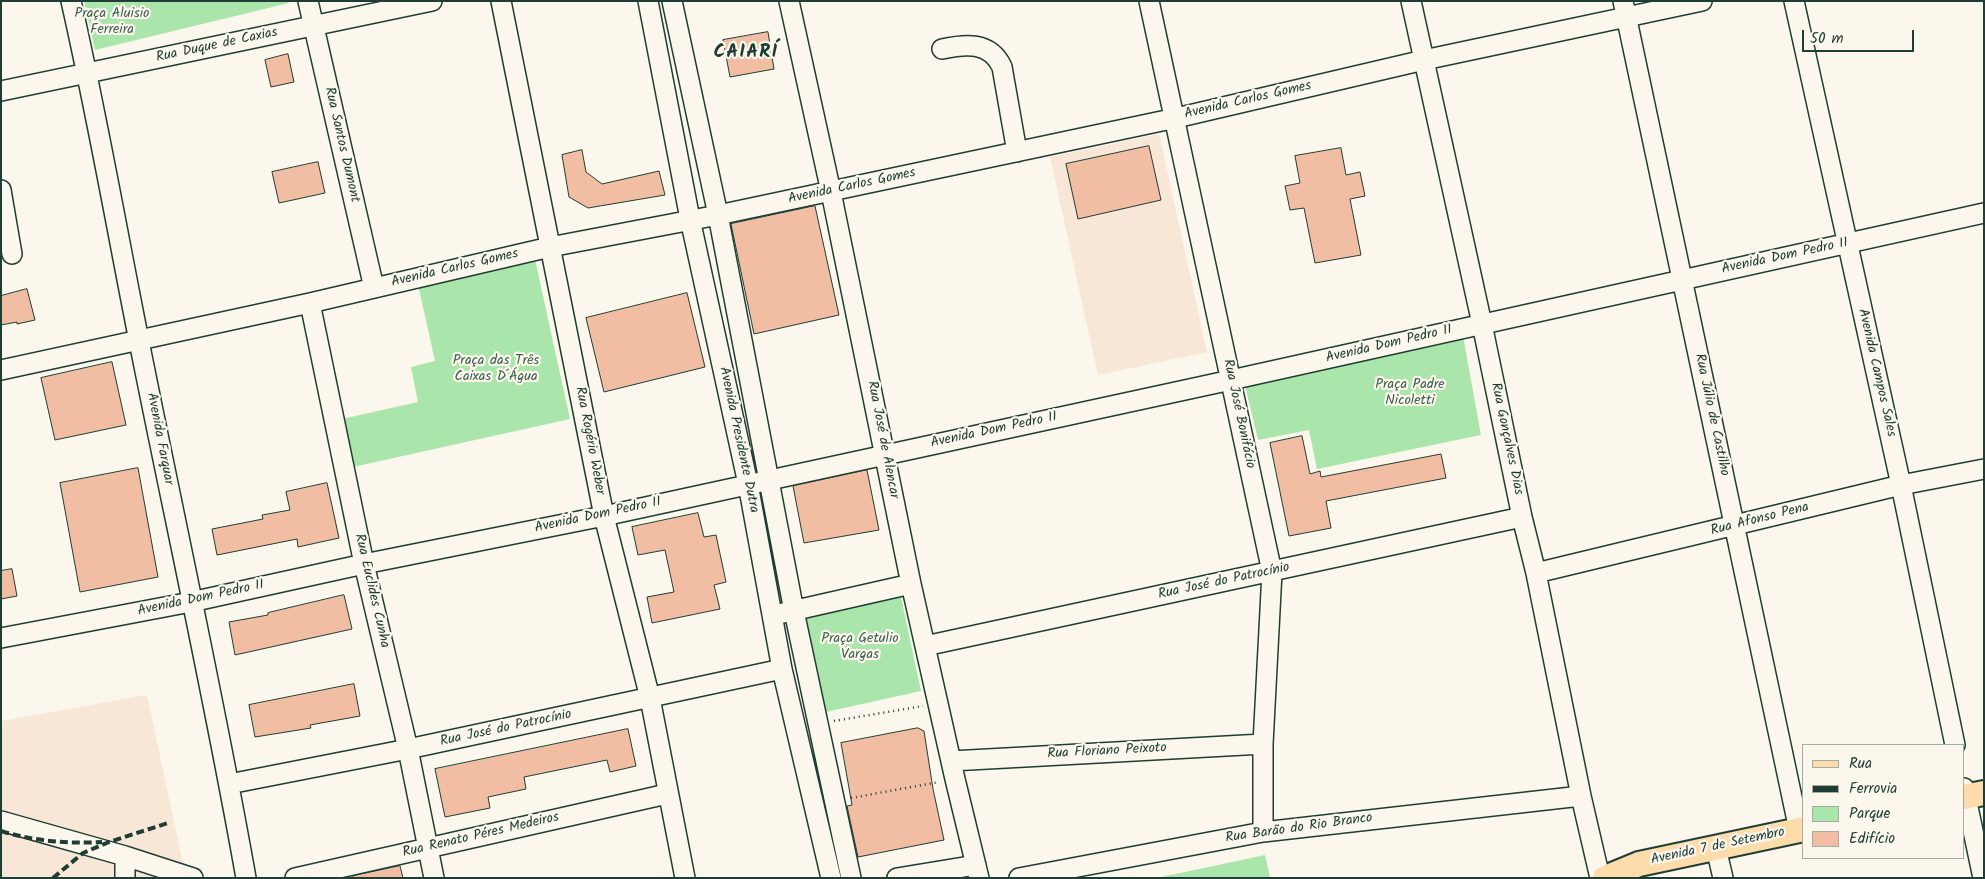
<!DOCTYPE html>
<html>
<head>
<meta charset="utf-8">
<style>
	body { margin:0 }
	#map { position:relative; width:1985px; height:879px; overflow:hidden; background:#fbf7ec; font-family:Kalam,sans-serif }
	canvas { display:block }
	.frame { position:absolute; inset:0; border:2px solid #1f3d34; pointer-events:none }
	.legend { position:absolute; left:1802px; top:744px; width:162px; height:115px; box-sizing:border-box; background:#fbf7ec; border:1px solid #a3ada2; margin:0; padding:6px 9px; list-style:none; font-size:15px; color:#1f3d34 }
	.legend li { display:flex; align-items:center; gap:10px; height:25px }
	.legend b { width:25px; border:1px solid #a3ada2 }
	.scale { position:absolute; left:1802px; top:30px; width:112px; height:22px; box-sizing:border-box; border:2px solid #1f3d34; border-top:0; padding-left:6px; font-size:15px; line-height:18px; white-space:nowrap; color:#1f3d34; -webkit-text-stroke:4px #fbf7ec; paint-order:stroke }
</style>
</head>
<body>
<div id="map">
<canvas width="1985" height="879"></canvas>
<div class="frame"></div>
<ul class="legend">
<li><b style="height:6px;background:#fddcac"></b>Rua</li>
<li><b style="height:6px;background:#1f3d34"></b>Ferrovia</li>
<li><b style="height:14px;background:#aae5ab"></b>Parque</li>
<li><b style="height:14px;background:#f1bda3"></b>Edifício</li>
</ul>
<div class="scale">50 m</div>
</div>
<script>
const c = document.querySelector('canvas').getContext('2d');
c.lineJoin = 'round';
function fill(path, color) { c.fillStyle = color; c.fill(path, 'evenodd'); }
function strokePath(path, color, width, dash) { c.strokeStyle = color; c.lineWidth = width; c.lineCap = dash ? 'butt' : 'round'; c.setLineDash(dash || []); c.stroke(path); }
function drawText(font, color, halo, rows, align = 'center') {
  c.font = font + ' Kalam,sans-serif'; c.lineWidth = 4.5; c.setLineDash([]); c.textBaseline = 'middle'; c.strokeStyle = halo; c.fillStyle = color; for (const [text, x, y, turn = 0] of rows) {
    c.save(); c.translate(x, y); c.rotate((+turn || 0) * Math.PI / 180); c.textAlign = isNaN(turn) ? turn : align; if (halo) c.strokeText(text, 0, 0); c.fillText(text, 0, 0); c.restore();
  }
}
fill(new Path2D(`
	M1159,134L1207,352L1098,375L1050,157Z
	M147,695L186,878H1V721Z`), '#f8e6d6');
fill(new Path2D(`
	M84,1H288L289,3L95,50Z
	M534,255L570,419L353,467L342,419L418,402L411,367L435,361L417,280Z
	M1463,336L1481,435L1317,469L1309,430L1258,440L1244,381Z
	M898,583L921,691L821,713L798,604Z
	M1265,855L1270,878H1157Z`), '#aae5ab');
const building = new Path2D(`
	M768,32L774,69L730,77L723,40Z
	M288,54L294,82L271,87L265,60Z
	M1149,146L1161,200L1078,219L1066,164Z
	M1341,148L1346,175L1360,172L1365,196L1350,199L1361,255L1315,263L1304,208L1290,210L1285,186L1300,183L1295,156Z
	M582,150L586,172L602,184L659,171L665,195L588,208L569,197L562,155Z
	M318,162L325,193L279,203L272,172Z
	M815,206L839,315L754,334L731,224Z
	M27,289L35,320L17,324V322L1,325V296Z
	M687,293L705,367L604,392L586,318Z
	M112,362L126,425L55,440L41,378Z
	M1302,436L1310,474L1320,471L1321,477L1441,454L1446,478L1326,501L1331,528L1289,536L1270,443Z
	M138,468L158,577L80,592L60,483Z
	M867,470L879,530L804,543L793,486Z
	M327,483L339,538L298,547L297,539L217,555L212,529L263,519L262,515L290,510L286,492Z
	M698,513L704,537L716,535L726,582L714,585L720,609L652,623L647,597L674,592L665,550L638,555L632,527Z
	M12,569L17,596L1,599V571Z
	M344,595L352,629L235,655L229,622L268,615V613Z
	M354,684L360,716L310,725L311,728L255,737L249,705Z
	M918,728L924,731L933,789L944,840L858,857L847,806L852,805L841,743Z
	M628,729L636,766L610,772L607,760L524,777L526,789L488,797L490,808L445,817L435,769Z
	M400,866L403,878H353V876Z`);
fill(building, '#f1bda3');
strokePath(building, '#1f3d34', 1);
const minor = new Path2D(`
	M71,1C99,124 120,248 145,371C179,540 216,708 246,878
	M308,1L374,288
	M501,1L604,516L650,698L685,878
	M648,1L690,219L748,484L782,669L831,878
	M672,1L718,215L794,611L851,878
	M789,1L831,192L911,584L955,779L979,878
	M1149,1L1272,572L1263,744V832
	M1411,1L1482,324L1522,517L1536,573L1581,796L1600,878
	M1623,1L1799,830
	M1794,1L1901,485L1955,745
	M942,49C965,44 990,41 1002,67L1017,152
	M1,91L432,1
	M1,190L12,254
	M310,303L364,564L408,749L434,878
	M1,370L310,303L550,247L718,215L1176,118L1424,60L1702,1
	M1536,573L1901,485L1984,469
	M783,613L911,584
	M1,638L191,602L364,564L604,516L1231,380L1984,213
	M925,646L1522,517
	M951,761L1263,744
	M229,784L408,749L782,669
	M1964,788L1983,878
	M1,821L125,856L193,878
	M1716,848L1723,878
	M125,856V878
	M295,878L667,794
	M897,878L976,865
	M1019,878L1263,832L1581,796`);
const major = new Path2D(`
	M1964,797L1984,793
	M1605,878L1639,864L1804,829`);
strokePath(minor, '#1f3d34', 22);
strokePath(major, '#1f3d34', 28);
strokePath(new Path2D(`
	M834,721L923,706
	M851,798L939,782`), '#1f3d34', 2.5, [1, 4]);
strokePath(minor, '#fbf7ec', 19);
strokePath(major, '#fddcac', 24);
strokePath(new Path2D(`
	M1,831C35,841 66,844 102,842
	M53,878L83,853L109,842L168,823`), '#1f3d34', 4, [8, 4]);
drawText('14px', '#3b5f4c', '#fbf7ec', [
	["Praça Aluisio",112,15],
	["Ferreira",112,31],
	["Praça das Três",496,362],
	["Caixas D´Água",496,378],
	["Praça Padre",1410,386],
	["Nicoletti",1410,402],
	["Praça Getulio",860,640],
	["Vargas",860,656]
]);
drawText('14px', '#1f3d34', '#fbf7ec', [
	["Rua Duque de Caxias",217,46,-12],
	["Avenida Carlos Gomes",1248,101,-13],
	["Rua Santos Dumont",341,145,77],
	["Avenida Carlos Gomes",852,187,-12],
	["Avenida Dom Pedro II",1785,257,-12],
	["Avenida Carlos Gomes",455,269,-13],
	["Avenida Dom Pedro II",1389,345,-13],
	["Avenida Campos Sales",1876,373,77],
	["Rua José Bonifácio",1238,414,78],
	["Rua Júlio de Castilho",1711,415,78],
	["Avenida Dom Pedro II",994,431,-12],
	["Avenida Farquar",159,439,79],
	["Rua Gonçalves Dias",1506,439,78],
	["Avenida Presidente Dutra",738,440,78],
	["Rua José de Alencar",882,440,79],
	["Rua Rogério Weber",589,441,79],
	["Avenida Dom Pedro II",598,516,-12],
	["Rua Afonso Pena",1760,520,-14],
	["Rua José do Patrocínio",1224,582,-12],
	["Rua Euclides Cunha",371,591,77],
	["Avenida Dom Pedro II",201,599,-12],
	["Rua José do Patrocínio",506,729,-12],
	["Rua Floriano Peixoto",1107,752,-3],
	["Rua Barão do Rio Branco",1299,829,-8],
	["Rua Renato Péres Medeiros",481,836,-13],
	["Avenida 7 de Setembro",1718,847,-12]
]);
c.letterSpacing = '1px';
drawText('bold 19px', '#1f3d34', '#fbf7ec', [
	["CAIARÍ",746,54]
]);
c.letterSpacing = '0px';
</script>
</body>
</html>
